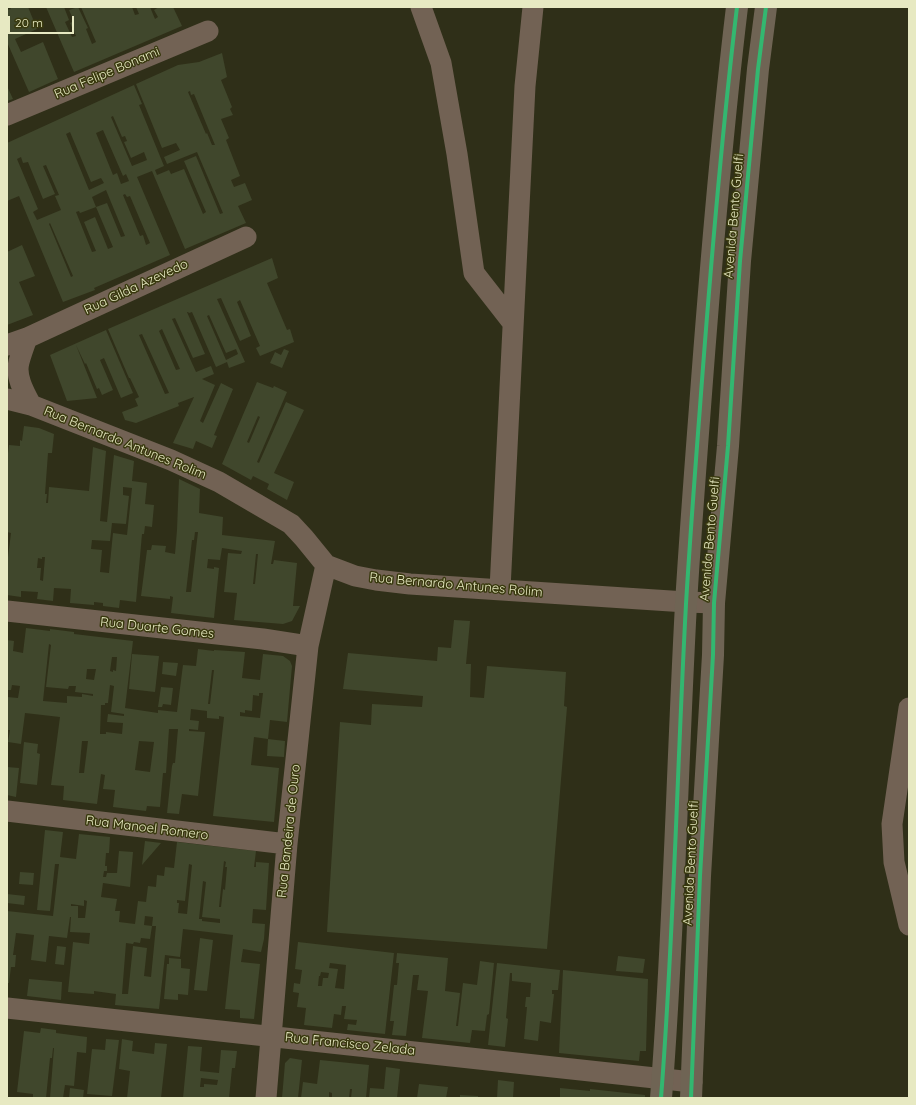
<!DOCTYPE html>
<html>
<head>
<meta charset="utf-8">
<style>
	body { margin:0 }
	#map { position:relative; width:916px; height:1105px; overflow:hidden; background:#2f2f18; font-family:Quicksand,sans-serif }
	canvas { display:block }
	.frame { position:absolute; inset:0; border:8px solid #e7e9c2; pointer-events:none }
	.scale { position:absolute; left:8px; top:16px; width:66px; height:18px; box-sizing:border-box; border:2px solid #e7e9c2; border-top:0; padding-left:5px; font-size:12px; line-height:14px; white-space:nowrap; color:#e7e9c2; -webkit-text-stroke:3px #39390e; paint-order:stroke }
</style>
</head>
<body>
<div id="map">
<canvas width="916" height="1105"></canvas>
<div class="frame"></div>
<div class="scale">20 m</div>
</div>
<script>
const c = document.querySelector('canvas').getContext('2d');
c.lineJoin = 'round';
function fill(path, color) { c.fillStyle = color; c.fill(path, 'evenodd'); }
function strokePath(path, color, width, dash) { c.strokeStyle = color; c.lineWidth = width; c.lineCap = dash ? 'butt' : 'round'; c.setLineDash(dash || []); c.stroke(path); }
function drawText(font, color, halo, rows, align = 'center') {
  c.font = font + ' Quicksand,sans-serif'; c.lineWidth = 3; c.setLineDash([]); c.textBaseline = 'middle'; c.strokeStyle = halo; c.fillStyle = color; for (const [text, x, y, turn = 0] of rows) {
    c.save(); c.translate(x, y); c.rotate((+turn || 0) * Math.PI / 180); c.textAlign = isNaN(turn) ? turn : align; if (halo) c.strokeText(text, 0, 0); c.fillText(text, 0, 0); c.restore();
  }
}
fill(new Path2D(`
	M10,7H28L37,29L15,39L21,52L43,42L58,79L29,92L7,42V10L11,9Z
	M46,7H64L69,20L65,22L72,37L76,36L70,23L74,21L69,10L78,7L88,28L86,29L92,44L96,42L81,7H132L135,15L139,14L136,7H150L155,19L158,17L154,10L159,7H173L182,26L74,72Z
	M222,53L227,77L221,80L232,107L230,109L233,115L221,119L229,138L226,140L240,176L231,180L234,187L245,183L252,200L238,206L246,223L185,249L152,171L137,177L170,255L94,288L95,290L63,302L19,196L7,201V143L134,85L142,104L139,105L164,166L155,170L157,175L169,170L172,176L171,174L184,169L203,214L206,212L184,161L196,156L220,214L223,213L197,152L167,164L164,157L180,150L176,143L162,148L136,84L178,65L199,62ZM190,91L191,95L194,94L215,145H212L207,133L206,134L188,92ZM113,116L122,137L125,136L127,141L124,142L131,158L144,152L147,160L132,166L111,117ZM103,130L123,176L126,174L129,181L121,184L117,173L113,175L96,133ZM70,132L91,182L101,178L104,183L89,190L66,134ZM21,157L23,163L28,162L43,199L55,194L43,166L46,165L59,195L55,196L61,210L37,220L33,212L38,209L17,159ZM106,190L125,236L121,237L107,203L96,207L113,247L108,249L95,217L84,222L96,251L92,252L76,212L79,211L80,213L96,207L92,197ZM125,194L127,197L130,196L150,243L146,245L143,235L140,236L123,195ZM50,223L73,276L71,277L49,224Z
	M7,86L13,99L7,101Z
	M22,245L35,276L19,282L33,315L7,325V252Z
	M272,258L278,278L267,283L287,330L290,329L294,342L260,356L256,348L260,346L240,300L237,302L251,336L240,341L221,298L217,299L245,362L229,368L227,362L216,367L192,312L189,313L188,312H187L205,354L193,358L175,318L172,319L196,372L211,366L214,374L202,379L215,385L200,421L203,423L221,383L233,389L214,435L217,436L212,448L196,441L193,449L173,443L194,397L178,403L179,406L136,423L125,420L122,412L138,406L135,399L139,397L130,378H129L108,329ZM209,315L226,353L236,349L238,354L226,360L207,316ZM162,329L180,369L176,370L159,331ZM142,334L169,393L165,394L139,335Z
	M106,330L133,393L121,398L104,358L100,360L113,390L102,395L99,388L97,389L86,363L85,364L76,345L97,398L67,401L50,355Z
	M284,349L289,351L282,368L270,363L275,352L281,355Z
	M257,382L273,388L274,386L287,392L257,462L259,463L286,402L304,410L274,473L294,482L287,500L267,489L269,484L253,476L251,480L222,464ZM258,416L260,417L249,443L247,442Z
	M24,426L39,428L54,434L52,453H48L45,494H47L46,503H48L49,487L89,491L93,447L106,451L100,521L107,522L114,455L134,461L132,481L147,483L145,504L154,505L152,527L145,526L144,534H142L136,602L120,600L119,608L103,606V603L94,602V605L70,603L71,589L54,588L53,601L37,599L38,592L21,591V597L7,595V565L11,533L7,532V461L9,445L20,446V440L22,441ZM123,487L132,488L127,535L113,533L109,573L100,572L102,550L91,549L92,540L110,541L112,523L126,524L129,496L123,495ZM42,557H45L43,581L40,580L41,568H37L38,558L42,559Z
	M179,479L200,489L199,513L223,517L222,535L275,541L271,564H273L274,560L297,563L293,606H300L292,621L283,624L234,620L237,593L224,592L228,553L241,554L242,551L222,548L220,560L208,559L207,568L214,569V567L219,568L214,618L171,613L173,597L170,596V599L141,596L147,550H151L152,545L166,546L165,552L175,554L177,530ZM195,532H198L191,592H186L192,540H194ZM256,554H258L255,584H253Z
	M454,620L470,621L466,664H471L470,697L484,698L487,666L566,672L564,706L567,707L547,949L327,932L340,722L371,725L372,704L422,707L423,696L343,689L348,653L437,661L438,647L451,648Z
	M26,628L50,631V629L74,632V634L133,641L125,708L158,713V710L177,712L183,665L196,666L198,649L214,651V650L245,652L242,678L260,680L263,654L283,656L290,661L292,666L287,722L270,720L268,739L285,741L284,757L267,756L268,739L254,737L251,765L279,768L274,822L213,816L224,717L219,716V719L207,718V711L191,709L190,720L199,721L198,730L189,729V731L205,732L198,796L182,794L179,814L167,813L172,766L173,763H175L178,729H169L166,773H163L160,807L147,806L146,811L113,807L115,790L103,789L105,775L101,774L97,804L63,800L64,786L51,785L60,717L25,713L21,744L8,742L10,730H7V697L18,698L20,686L12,685L11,690H7V640L14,641L13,651L23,653ZM49,644L51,645L46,687L68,689L69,686H76L75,692L93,694V696L82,694V697L67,696V703L43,701ZM112,657H117L116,671L113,670V672L110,671ZM87,669H96L94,680L86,679ZM212,670H214L210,704H208ZM110,685L114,686L111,712L124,714V716L108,714L107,722L123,723L122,734L106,732V734H100L101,705H105V703H108ZM259,693H263L260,718L240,716V712L245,713V710L252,711L253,695L259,696ZM82,741H88L84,773H79ZM139,741L154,742L150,772L135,770Z
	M132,654L159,656L155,692L129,689Z
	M163,662L178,663L176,676L162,674Z
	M161,687L173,688L171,705L163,704L162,707H158Z
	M24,742L38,744L37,753L40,754L37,785L20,783Z
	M7,767L19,768L16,797L7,795Z
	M45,830L63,832L60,857L76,859L79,834L110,837L109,853H106L105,866H107V871H104L103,877H106L107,873H117L119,851L133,852L130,887L103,883L101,897L117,899L115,911H120L119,922L135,924L138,901L146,902L148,886L156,887L157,875L164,876L165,867L174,868L177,842L256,851L254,867H256V862L269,863L266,910L253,909L252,923L265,924L264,939L261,952L243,949L241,962L260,964L254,1019L240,1018V1010L225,1009L233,935L183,929L180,957L165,955L159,1009L115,1005L116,994L94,991V994L68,992L73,942L89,944L90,933L70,932L71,917H70L67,938L49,936L46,962L31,960L34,935L16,933L13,955H16L15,967H11L9,983H7V911L53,916L59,864H55L50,911L37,910ZM224,861L226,862L225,867H227L225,890L223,889L221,907H219ZM189,864L192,865L187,914L178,913L179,903H177V900L185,901ZM203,881L206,882L202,917L220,919V923L202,921V919H199ZM84,900L87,901L85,918H78V906H71V904L84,906ZM145,916L153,917L152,926H156L151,977L144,976L147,948L133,946L128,994H122L126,943L133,944L134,942L140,943L141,938L150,939L152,926L144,925Z
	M145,841L161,843L142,865Z
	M20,872L34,873L33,885L19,884Z
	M7,894L25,896L24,905L7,903Z
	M200,938L213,940L207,991L194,990Z
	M298,942L394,953L385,1034L347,1030L348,1024L356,1025L357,1020L344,1019L346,1006H342L341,1015L334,1014L332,1028L304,1025L306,1008L297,1007L299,993L293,992L294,983L300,984L302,970L295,969ZM330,963L346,965L344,989L335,988L338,969L329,968ZM321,972L329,973L328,978H323L322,986H318L319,976H320Z
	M57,946L66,947L64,965L55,964Z
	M397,953L448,958L445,991L460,993L456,1026H458L463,983L477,985L480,961L494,963L489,1014L487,1015L485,1031L472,1030L470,1043L422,1038L428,991L417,990L419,975H413L406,1036L392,1035L394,1021H390L394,985H397L399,963H396Z
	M618,956L645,959L643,973L616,971Z
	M169,958L181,959V968L190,969L188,995L178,994V1000L164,999L167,964H169Z
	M497,963L560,970L558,990H552V994H554L551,1023L540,1021L538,1041L524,1039L527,1007H525L526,997H530L531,983L512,981V973H510L506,1018L508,1019L505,1047L488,1045Z
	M563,970L648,979L646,1051H640L639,1061L559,1053Z
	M29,979L62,982L61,1000L27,996Z
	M41,1028L56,1030V1033L87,1037L86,1053L77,1052L74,1086L65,1085L63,1098H50L54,1048H53L52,1058H50L46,1098H33V1094L17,1092L24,1031L40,1033Z
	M106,1039L119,1040L112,1096L87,1094L92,1049L105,1050Z
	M122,1039L133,1041L132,1051L154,1054L155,1043L167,1044L161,1098H127L130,1071L119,1069Z
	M188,1046L202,1047L200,1071L219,1073L221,1050L237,1051L235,1068H232L229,1098H183ZM201,1078L218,1080L217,1085L204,1084V1087H200Z
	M290,1058L302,1060L298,1098H282L285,1063Z
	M320,1060L369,1065L366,1098H351L352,1089H350L349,1098H332V1093L329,1092V1098H301L303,1082L317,1084Z
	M386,1067L400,1069L397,1098H369L370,1088L384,1089Z
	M498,1080L514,1082L513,1098H497Z
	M419,1084L448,1087L446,1098H417Z
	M70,1088L84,1090L83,1098H69Z
	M560,1088L590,1091V1089L645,1095V1098H560Z
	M460,1095L478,1096V1098H460Z`), '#40472c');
strokePath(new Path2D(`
	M421,7L441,63L457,154L474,273L513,323
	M7,115L208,31
	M27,338C24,346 21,354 19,362C15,376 24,392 31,405
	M7,345L27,338L246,237
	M7,399L31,405L171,460L219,482L291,524L304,538L326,565L355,576L376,580L410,584L686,602L714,603
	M500,589L525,86L533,7
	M7,611L263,639L308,646
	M909,708L892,824L894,862L909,925
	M7,811L287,844
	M7,1008L692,1082
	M266,1098L287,844L308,646L326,565`), '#726254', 21);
strokePath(new Path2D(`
	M661,1098C674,934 677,769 686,604C690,538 695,472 700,407C710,273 721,140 737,7
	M691,1098L700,876L713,655L714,603L728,446L740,261L758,69L766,7`), '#6f6454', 22);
strokePath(new Path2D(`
	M661,1098C674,934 677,769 686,604C690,538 695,472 700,407C710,273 721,140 737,7
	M691,1098L700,876L713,655L714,603L728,446L740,261L758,69L766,7`), '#33b770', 4);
drawText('13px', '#e7e9c2', '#39390e', [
	["Rua Felipe Bonami",107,73,-23],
	["Avenida Bento Guelfi",734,216,-85],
	["Rua Gilda Azevedo",136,287,-25],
	["Rua Bernardo Antunes Rolim",125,443,22],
	["Avenida Bento Guelfi",710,539,-85],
	["Rua Bernardo Antunes Rolim",456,585,5],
	["Rua Duarte Gomes",157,628,6],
	["Rua Manoel Romero",147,828,7],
	["Rua Bandeira de Ouro",289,831,-84],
	["Avenida Bento Guelfi",691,863,-87],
	["Rua Francisco Zelada",350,1044,6]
]);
</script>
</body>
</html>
